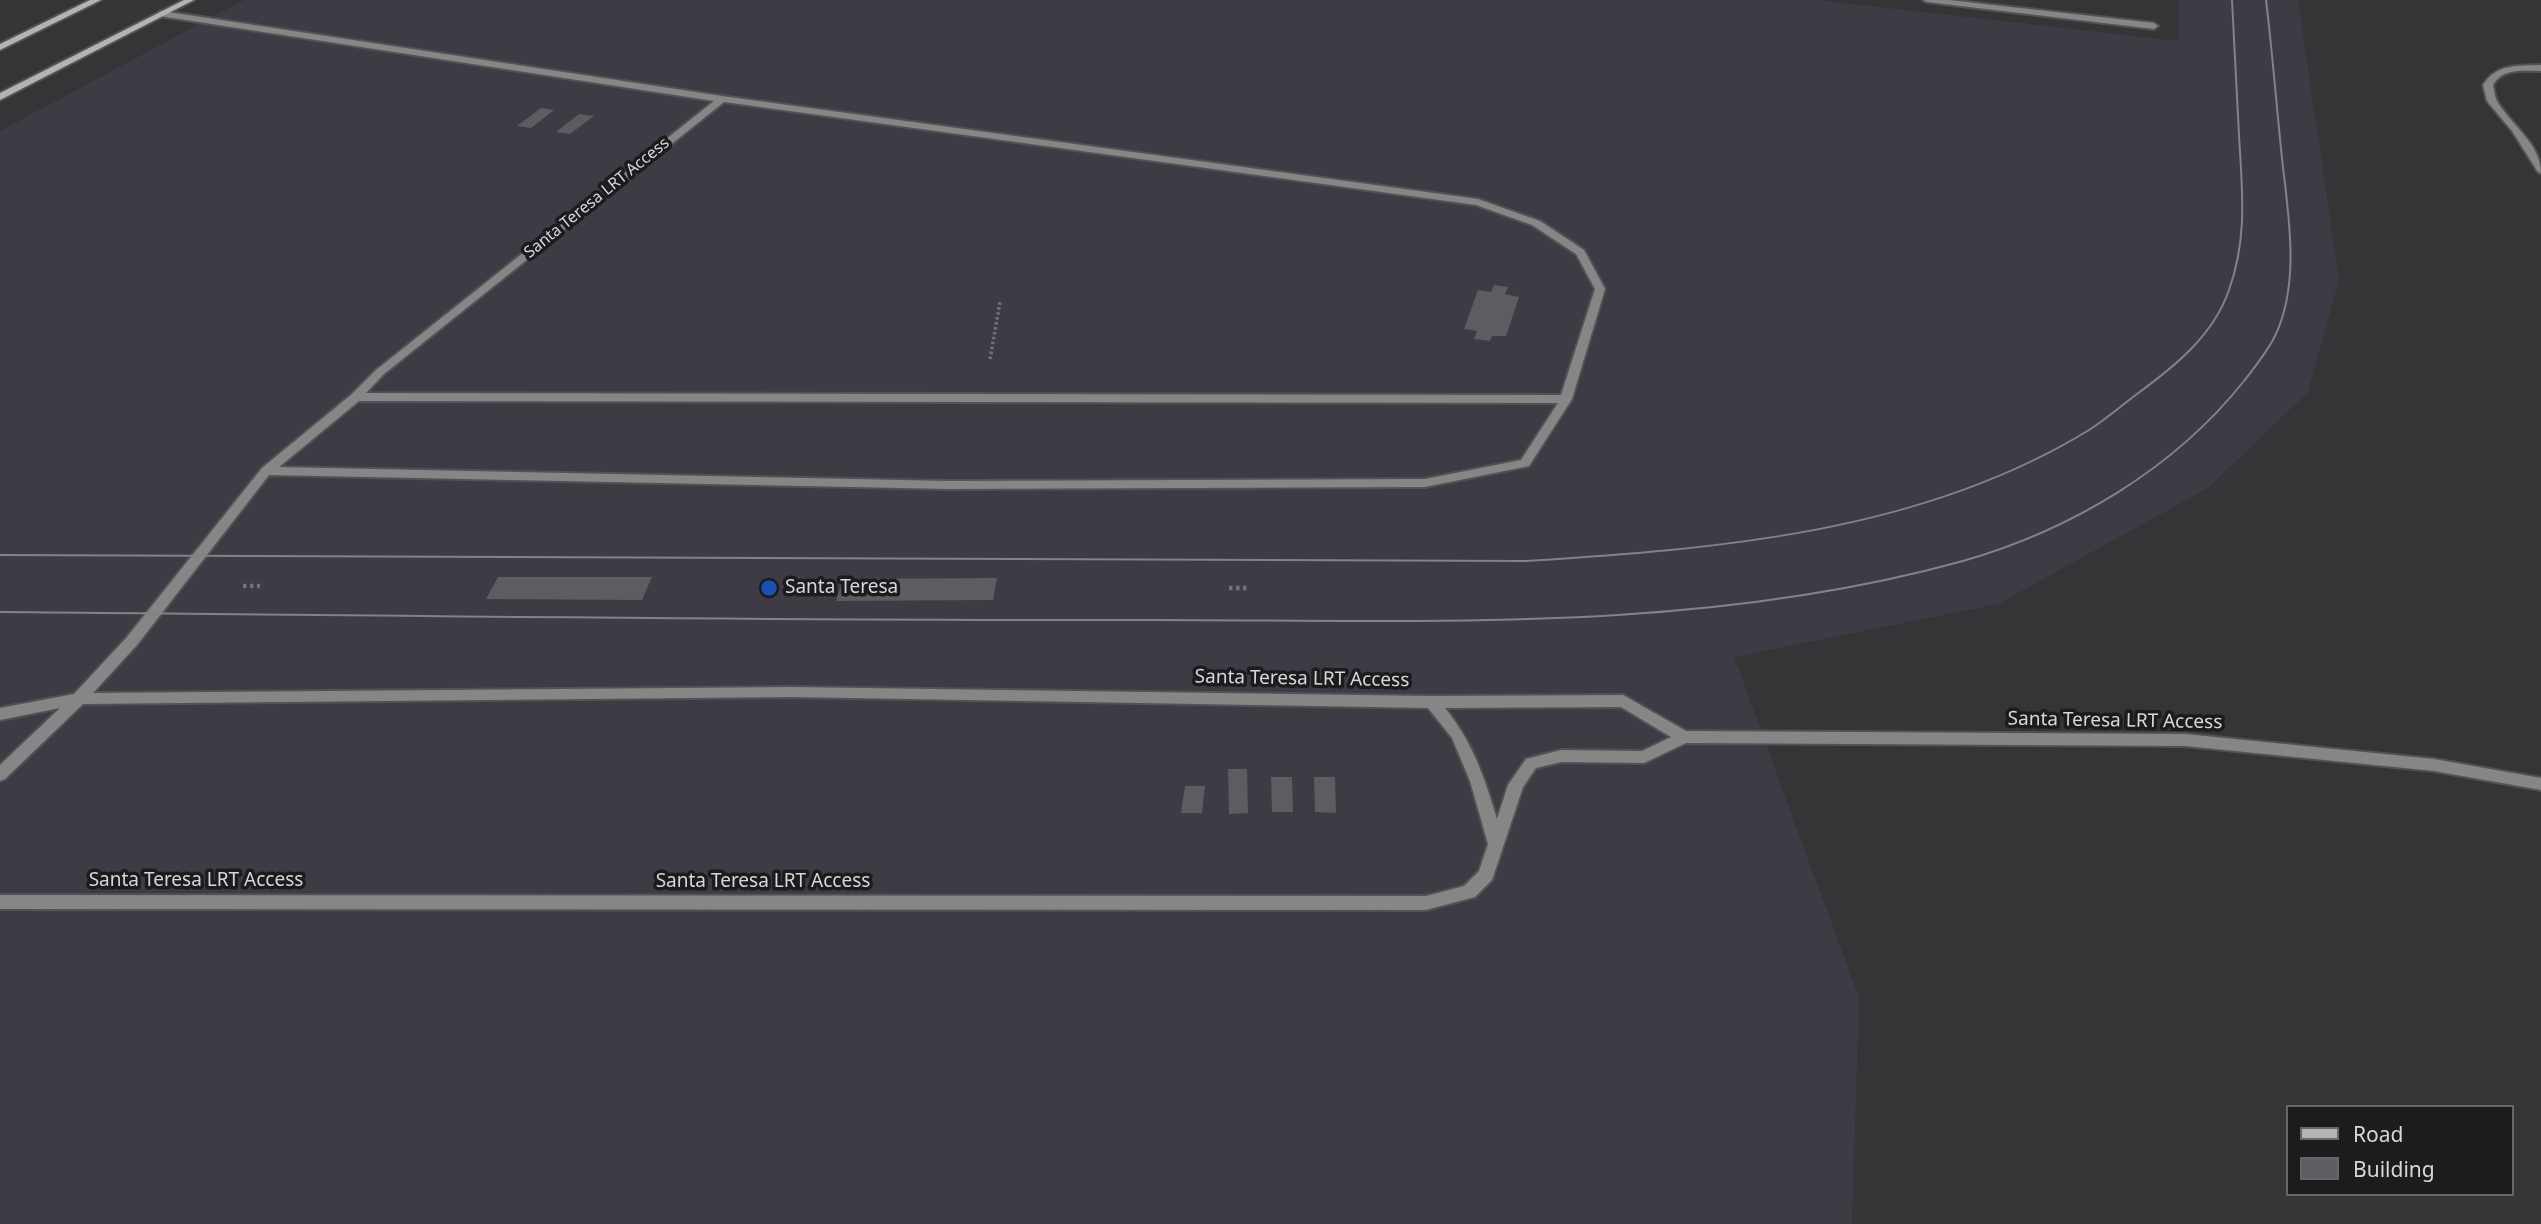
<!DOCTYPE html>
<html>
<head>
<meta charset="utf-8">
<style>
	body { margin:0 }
	#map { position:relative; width:2541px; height:1224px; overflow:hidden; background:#353437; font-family:"Noto Sans",sans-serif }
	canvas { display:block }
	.legend { position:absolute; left:2286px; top:1105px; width:228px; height:91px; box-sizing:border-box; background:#1c1c1e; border:2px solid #676769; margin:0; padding:9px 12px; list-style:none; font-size:21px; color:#d7d7d9 }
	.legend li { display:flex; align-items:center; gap:14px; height:35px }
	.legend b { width:35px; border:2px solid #676769 }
</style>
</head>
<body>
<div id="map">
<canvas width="2541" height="1224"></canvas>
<ul class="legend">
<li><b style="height:9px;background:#b6b2b3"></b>Road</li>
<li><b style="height:19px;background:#5d5c60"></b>Building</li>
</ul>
</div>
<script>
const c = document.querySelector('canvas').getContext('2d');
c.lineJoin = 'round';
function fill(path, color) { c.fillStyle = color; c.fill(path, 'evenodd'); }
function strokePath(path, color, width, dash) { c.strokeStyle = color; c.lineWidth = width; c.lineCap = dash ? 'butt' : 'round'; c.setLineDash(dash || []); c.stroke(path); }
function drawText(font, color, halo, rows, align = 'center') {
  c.font = font + ' "Noto Sans",sans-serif'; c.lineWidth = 7; c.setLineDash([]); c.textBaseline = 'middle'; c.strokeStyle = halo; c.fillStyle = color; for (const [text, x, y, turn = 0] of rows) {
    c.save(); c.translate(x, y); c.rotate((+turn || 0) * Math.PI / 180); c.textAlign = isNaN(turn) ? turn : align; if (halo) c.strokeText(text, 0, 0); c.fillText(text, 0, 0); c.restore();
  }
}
fill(new Path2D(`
	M244,0H1816L2179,41V0H2298L2339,280L2308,392L2208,488L1998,604L1734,657L1859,998L1852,1224H0V131Z`), '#3e3b44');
fill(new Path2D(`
	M541,108L554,110L531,128L517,126Z
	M579,114L594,116L570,134L556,132Z
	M1494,285L1508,287L1505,294L1519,297L1506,336H1492L1490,341L1474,339L1477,331L1464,329L1478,290L1491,292Z
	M498,577H652L642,600L486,599Z
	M997,578L993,600L836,601L843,579Z
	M1228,769H1247L1248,813L1229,814Z
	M1271,777H1292L1293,812H1272Z
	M1314,777H1335L1336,813L1315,812Z
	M1185,786H1205L1202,813H1181Z`), '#5d5c60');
const service = new Path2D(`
	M1923,0H1949L2154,23L2158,26L2154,29L1927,2Z
	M162,11L722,96L1478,199L1540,221L1584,250L1605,289L1572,399L1529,466L1425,487L949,489L269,475L137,645L93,693L792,687L1432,696L1623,695L1686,731L2185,734L2434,759L2541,778V790L2434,771L2185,746L1686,743L1644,763L1561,762L1536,768L1523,787L1492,880L1475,897L1426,910L0,909V895L1426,896L1464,886L1479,871L1488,844L1470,781L1452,738L1428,708L792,697L83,704L5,779L0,781V765L60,708L0,720V708L74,694L127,637L262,468L352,394L376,370L714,101L159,16V12ZM724,102L1476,205L1532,225L1576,254L1595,289L1561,395L366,393L384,374ZM359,401L1558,403L1521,460L1425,479L949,481L279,467ZM1621,707L1671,737L1642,751L1561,750L1526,759L1508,785L1497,819C1484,776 1473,743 1445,708Z`);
const tertiary = new Path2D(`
	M2541,65V71C2523,71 2502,68 2493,85C2494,90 2495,97 2497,101C2511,125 2541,144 2541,173L2538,172L2512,131L2487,101L2483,85C2497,63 2518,66 2541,65Z`);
const secondary = new Path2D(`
	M90,0H101L0,50V44Z
	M184,0H194L0,100V93Z`);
strokePath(service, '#525154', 4);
strokePath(tertiary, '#525154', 4);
strokePath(secondary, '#525154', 4);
strokePath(new Path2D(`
	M990,359L1000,302`), '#737275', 3.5, [2.5, 2.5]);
strokePath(new Path2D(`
	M243,586H260
	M1229,588H1248`), '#737275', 4.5, [3.5, 3.5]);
fill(service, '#878585');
fill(tertiary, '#878585');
fill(secondary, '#b6b2b3');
strokePath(new Path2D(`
	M0,555L1525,561C1717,549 1921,533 2089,430C2106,419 2121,406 2137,394C2175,366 2213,336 2229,290C2248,237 2242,190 2239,135C2237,90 2234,45 2232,0
	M0,612C384,615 769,621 1153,620C1424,620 1700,634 1963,561C2071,530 2174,469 2244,381C2255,367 2267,352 2275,336C2302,279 2287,209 2281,149C2276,99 2272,49 2266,0`), '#838285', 2);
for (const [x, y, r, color] of [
	[769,588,9,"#1a4fb4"]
]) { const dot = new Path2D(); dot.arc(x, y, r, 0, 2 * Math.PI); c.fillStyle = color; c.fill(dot); strokePath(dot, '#1c1c1e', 2.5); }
drawText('16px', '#d7d7d9', '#1c1c1e', [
	["Santa Teresa LRT Access",597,198,-39]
]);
drawText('19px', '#d7d7d9', '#1c1c1e', [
	["Santa Teresa",785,588]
], 'left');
drawText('19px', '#d7d7d9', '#1c1c1e', [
	["Santa Teresa LRT Access",1302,679,1],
	["Santa Teresa LRT Access",2115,721,1],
	["Santa Teresa LRT Access",196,881],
	["Santa Teresa LRT Access",763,882]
]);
</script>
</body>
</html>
